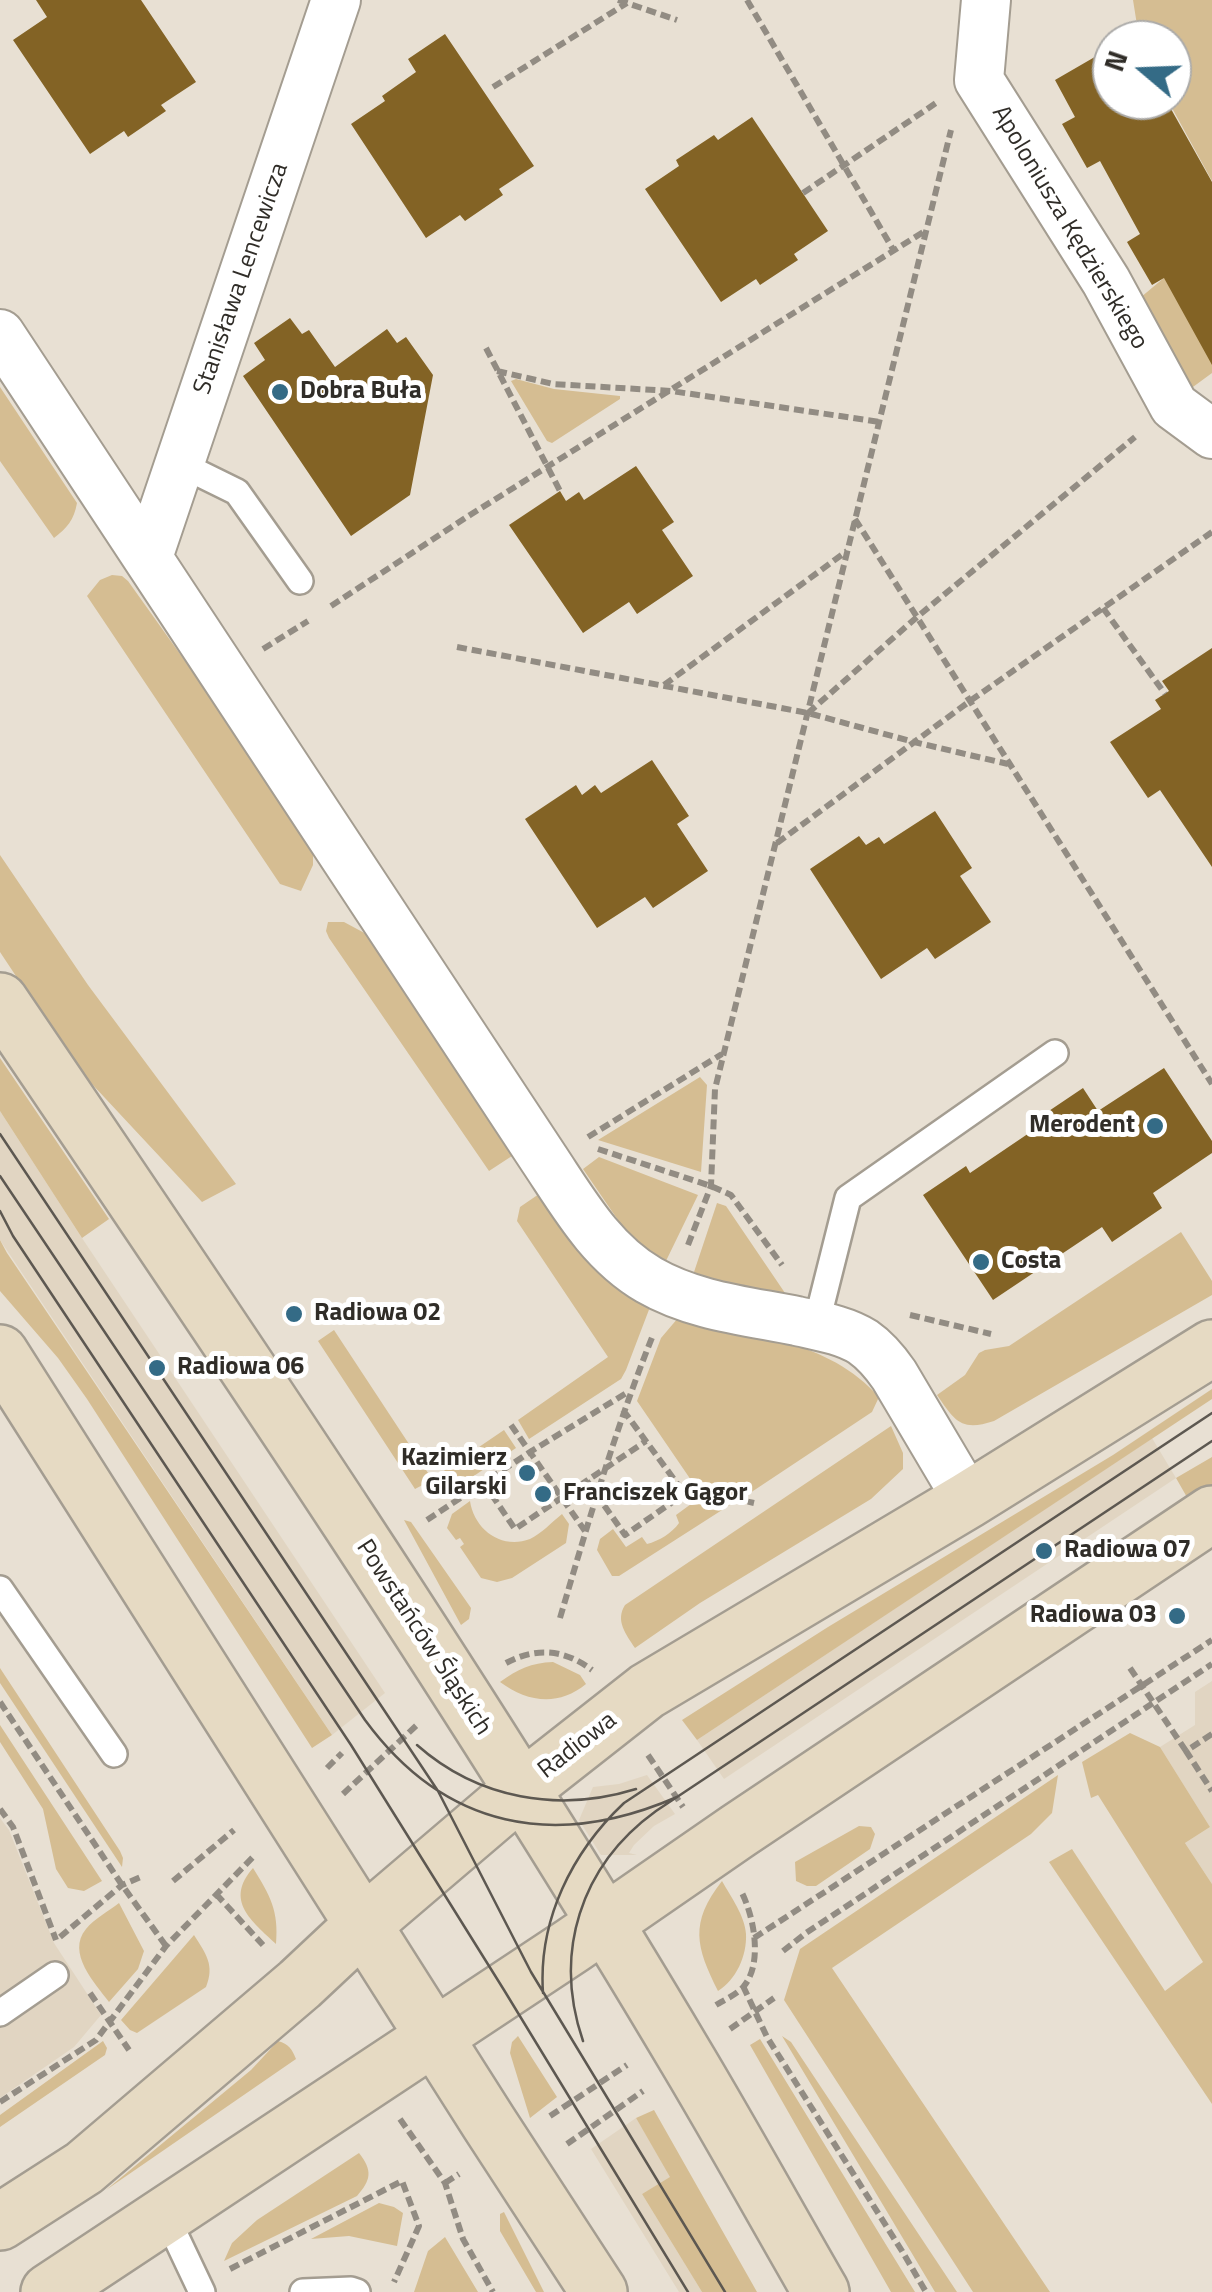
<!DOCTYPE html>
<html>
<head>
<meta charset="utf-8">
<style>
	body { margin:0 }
	#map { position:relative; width:1212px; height:2292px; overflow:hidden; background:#e8e0d3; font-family:"Titillium Web",sans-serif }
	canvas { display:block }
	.north { position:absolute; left:1092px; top:20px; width:100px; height:100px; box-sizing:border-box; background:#fff; border:2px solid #acaba9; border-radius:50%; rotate:289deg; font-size:28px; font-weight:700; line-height:40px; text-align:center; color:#302d28 }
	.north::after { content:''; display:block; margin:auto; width:35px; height:45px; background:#346b86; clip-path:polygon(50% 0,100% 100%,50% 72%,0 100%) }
</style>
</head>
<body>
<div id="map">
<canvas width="1212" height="2292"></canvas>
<div class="north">N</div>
</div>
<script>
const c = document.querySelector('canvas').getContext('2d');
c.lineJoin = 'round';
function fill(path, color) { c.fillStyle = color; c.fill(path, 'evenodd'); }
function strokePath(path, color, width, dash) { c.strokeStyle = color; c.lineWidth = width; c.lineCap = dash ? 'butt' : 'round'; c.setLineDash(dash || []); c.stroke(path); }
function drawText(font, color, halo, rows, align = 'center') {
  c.font = font + ' "Titillium Web",sans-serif'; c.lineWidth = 10; c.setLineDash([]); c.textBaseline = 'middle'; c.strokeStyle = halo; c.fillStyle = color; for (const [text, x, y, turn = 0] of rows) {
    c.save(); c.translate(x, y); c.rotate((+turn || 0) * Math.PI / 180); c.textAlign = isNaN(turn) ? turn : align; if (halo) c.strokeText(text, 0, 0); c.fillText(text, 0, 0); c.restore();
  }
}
fill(new Path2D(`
	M0,1111L82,1238L385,1693L332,1735L0,1240Z
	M1152,1438L1176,1478L724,1779L697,1740Z
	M1212,1681V1884L1185,1843L1210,1827L1160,1747L1195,1725V1692Z
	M647,1775L675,1814L654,1826L634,1845L629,1853L637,1855H601L579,1820L593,1787L619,1784Z
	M0,1818L9,1830L54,1943L101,2015L74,2047L0,2098Z
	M636,2118L671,2177L642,2194L702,2292H679L591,2149Z`), '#e1d5c2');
fill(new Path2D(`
	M1133,0H1212V181L1172,108L1177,104L1172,95V40H1140L1141,28L1137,25Z
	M1165,277L1212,300V373L1182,395L1128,308Z
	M516,379L554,389L620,396V399L552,443L547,441L511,381Z
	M0,387L77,503C74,520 67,528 54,538L0,461Z
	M112,575L122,576L128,581L232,727L313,854V865L301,891L280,884L87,596L100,580Z
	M0,855L88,985L236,1184L202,1202L77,1068L0,952Z
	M328,922H344L370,936L515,1154L489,1171L329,938L326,931Z
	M0,1058L109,1219L82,1238L0,1111Z
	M700,1077L707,1085L701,1172L598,1140Z
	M599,1157L698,1195L665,1263L631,1239L583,1169Z
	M539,1194C571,1241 599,1278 650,1307L626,1370L621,1379L529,1439L518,1420L608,1357L517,1221L520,1207Z
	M717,1203L726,1206L785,1293L782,1295L693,1275Z
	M1181,1232L1212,1281V1295L994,1421C961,1432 955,1421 937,1395L965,1375L979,1353L985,1350L1009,1346Z
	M0,1240L7,1253L332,1735L312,1748L87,1399L58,1358L0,1291Z
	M678,1318C748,1334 829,1340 879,1397L872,1412L747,1495L693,1483L637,1401L661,1338Z
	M334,1330L432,1479L504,1430L516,1448L442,1497L432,1480L415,1489L318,1341Z
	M1212,1389V1399L697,1740L682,1720L828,1627L1113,1455Z
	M891,1426L903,1453V1469L871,1499L700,1603L635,1648C626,1634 615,1621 625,1605Z
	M1212,1457V1484L1188,1499L1176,1478Z
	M702,1496L733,1503L619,1576H612L597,1550L600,1539L613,1529L626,1547L642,1537L647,1544C659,1541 672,1533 679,1523L676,1515Z
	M470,1501C474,1529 501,1550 530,1539C541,1534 552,1522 562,1514L569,1524L566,1543L512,1578L497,1582L481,1578L460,1547L464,1544L460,1538L456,1540L447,1528L452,1514Z
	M404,1520L411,1522L471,1608L469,1619L461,1625Z
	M553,1662L580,1675L586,1684C558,1707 527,1702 500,1682C518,1669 531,1663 553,1662Z
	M0,1668L120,1851L123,1858L122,1867L0,1683Z
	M0,1725L102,1881L84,1891L68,1888L56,1869L43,1809L0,1742Z
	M1130,1733L1160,1747L1210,1827L1185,1843L1212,1884V2104L1049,1862L1072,1849L1165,1991L1203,1962L1098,1795L1091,1798L1082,1762Z
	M1058,1775L1052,1813L1031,1834L832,1968L1050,2292H973L784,2000L800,1949Z
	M859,1826L871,1827L875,1834L870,1849L816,1886H807L796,1881L795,1862Z
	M253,1868C270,1895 279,1911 276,1944C252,1921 224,1901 253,1868Z
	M722,1881C731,1897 745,1916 746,1934C747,1956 736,1980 718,1991C696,1947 689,1923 722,1881Z
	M119,1903L144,1951L138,1969L109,2002C95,1983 66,1953 86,1929C94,1919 109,1911 119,1903Z
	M194,1935C206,1954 215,1965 206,1987L137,2033L130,2030L121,2020Z
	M518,2036L557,2097L530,2118L510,2053L512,2042Z
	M782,2036L791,2042L957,2292H935Z
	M760,2039L915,2292H891L750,2045Z
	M103,2041L107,2048L105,2055L0,2127V2115Z
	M278,2041C289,2044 292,2049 296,2059L106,2190L251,2070Z
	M654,2110L757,2292H702L642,2194L670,2177L636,2118Z
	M359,2153C373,2171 371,2180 357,2196L224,2261L232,2243L257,2220Z
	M379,2203L394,2207L403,2213L397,2246L349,2236L311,2239Z
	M504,2212L544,2292H536L500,2231V2214Z
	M445,2237L478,2292H414L428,2251Z`), '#d5bd92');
fill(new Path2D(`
	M36,0H141L196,82L161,105L166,111L128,137L124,131L90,154L13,40L47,17Z
	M445,34L534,166L499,189L503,195L465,221L460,215L426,238L351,124L385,101L382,96L416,72L408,59Z
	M1112,47V100H1172V97L1176,105L1171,109L1212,182V365L1164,278L1152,285L1127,242L1140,234L1100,161L1087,168L1062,124L1075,117L1055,80Z
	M752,117L828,231L794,254L798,260L760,285L756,279L721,302L645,189L679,166L676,160L714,135L718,140Z
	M290,318L302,334L309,330L335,367L387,329L397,343L406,337L433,375L410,495L351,536L243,376L265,360L254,343Z
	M636,466L674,522L662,530L693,576L637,614L629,602L583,633L509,525L560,491L566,501L579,492L584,500Z
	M1212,648V867L1160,790L1148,798L1110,742L1161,709L1155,700L1169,691L1162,681Z
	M652,760L689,816L677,824L708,871L653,908L645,897L597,928L525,819L576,785L582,795L595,785L601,793Z
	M935,811L972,868L960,876L991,922L935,959L927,948L881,979L810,869L859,836L866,845L879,837L884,844Z
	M1164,1068L1212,1141V1153L1153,1193L1162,1208L1112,1242L1102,1227L993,1300L923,1195L966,1166L970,1173L1038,1127L1034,1121L1083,1088L1098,1111Z`), '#836325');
const lane = new Path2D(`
	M180,464L237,492L300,581
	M816,1325L848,1198L1055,1053
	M0,1589L114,1754
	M0,2013L55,1975
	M165,2214L202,2292
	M303,2292L351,2290L357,2292`);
const street = new Path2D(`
	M986,0L979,80L1106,281L1174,406L1212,434
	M0,334L544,1159C574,1204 601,1252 649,1280C694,1306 747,1311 797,1321C819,1326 844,1330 863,1342C876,1351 885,1362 894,1375L968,1500
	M148,557L336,0`);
const secondary = new Path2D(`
	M0,1001C236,1349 472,1697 687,2059C733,2136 776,2214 821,2292
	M0,1353L489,2123L599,2292
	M0,2222L84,2168L300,1984L364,1924L521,1790L647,1691L968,1500L1212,1348
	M49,2292L573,1945L738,1831L1212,1514`);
strokePath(lane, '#a49d91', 30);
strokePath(street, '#a49d91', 52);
strokePath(secondary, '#a49d91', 60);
strokePath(new Path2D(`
	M618,0L677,20
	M747,0L894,251
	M493,87L627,3
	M803,193L936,103
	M486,348L560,491
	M497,371L553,384L671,391L880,422
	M855,519L1212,1084
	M331,606L470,515L925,231
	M1103,608L1165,694
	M457,647L808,713L914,742L1008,764
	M263,649L308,621
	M664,685L847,551
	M808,713L917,617L1135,437
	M777,843L970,701L1212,532
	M588,1137L722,1054
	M598,1149L711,1186L731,1195L782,1265
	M688,1245L711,1186L715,1089L951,130
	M910,1315L991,1334
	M623,1410L679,1486L754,1503
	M511,1425L585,1531
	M587,1481L625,1535L684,1494L679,1486
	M483,1482L515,1529L646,1441
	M427,1520L530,1452L628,1392
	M560,1618C588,1523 616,1427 653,1335
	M506,1663C536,1647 564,1649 592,1670
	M1130,1668L1186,1751
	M0,1702L122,1885L166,1946
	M1212,1734L1186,1751L1212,1791
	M648,1755L683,1807
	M327,1768L342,1753
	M343,1794L418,1724
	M0,1809L13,1827L56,1940
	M173,1881L234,1830
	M216,1894L263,1945
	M60,1937L122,1885L143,1876
	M754,1938L1212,1640
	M783,1951L806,1933L1212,1664
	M743,1986L767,2037L902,2251L926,2292
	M90,1993L129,2050
	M716,2005C724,2000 738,1994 744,1986C763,1963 754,1916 741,1891
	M730,2029L774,1998
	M0,2102L96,2040L166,1946L255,1855
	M550,2116L627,2065
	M400,2119L445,2183L463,2239L493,2292
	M567,2144L643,2091
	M445,2183L459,2174
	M230,2269L402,2181L419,2226L394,2282`), '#928c83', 6, [10, 5]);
strokePath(lane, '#fff', 25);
strokePath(street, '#fff', 48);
strokePath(secondary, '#e6dac3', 55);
strokePath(new Path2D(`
	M0,1134L438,1791L531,1972L725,2292
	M0,1176L365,1720C445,1829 555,1850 677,1797
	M0,1211L13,1236L351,1745L504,1990L688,2292
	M417,1745C478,1799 559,1813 636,1789
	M543,1993C538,1920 572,1852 624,1803L1212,1413
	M583,2041C553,1953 580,1866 656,1811L1212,1441`), '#5d5851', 2.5);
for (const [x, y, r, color] of [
	[280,392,10,"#346b86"],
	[1155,1126,10,"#346b86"],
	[981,1262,10,"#346b86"],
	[294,1314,10,"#346b86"],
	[157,1368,10,"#346b86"],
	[527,1473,10,"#346b86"],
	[543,1494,10,"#346b86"],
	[1044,1551,10,"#346b86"],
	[1177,1616,10,"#346b86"]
]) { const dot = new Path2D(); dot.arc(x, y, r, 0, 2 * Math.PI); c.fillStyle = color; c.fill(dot); strokePath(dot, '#fff', 4); }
drawText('25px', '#302d28', '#fff', [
	["Apoloniusza Kędzierskiego",1069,228,59],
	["Stanisława Lencewicza",242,279,-71],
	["Powstańców Śląskich",423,1638,57],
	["Radiowa",578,1746,-38]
]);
drawText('bold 25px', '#302d28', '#fff', [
	["Dobra Buła",300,392],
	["Merodent",1135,1126,"right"],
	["Costa",1001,1262],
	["Radiowa 02",314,1314],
	["Radiowa 06",177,1368],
	["Kazimierz",507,1459,"right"],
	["Gilarski",507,1488,"right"],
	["Franciszek Gągor",563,1494],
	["Radiowa 07",1064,1551],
	["Radiowa 03",1157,1616,"right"]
], 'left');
</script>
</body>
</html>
